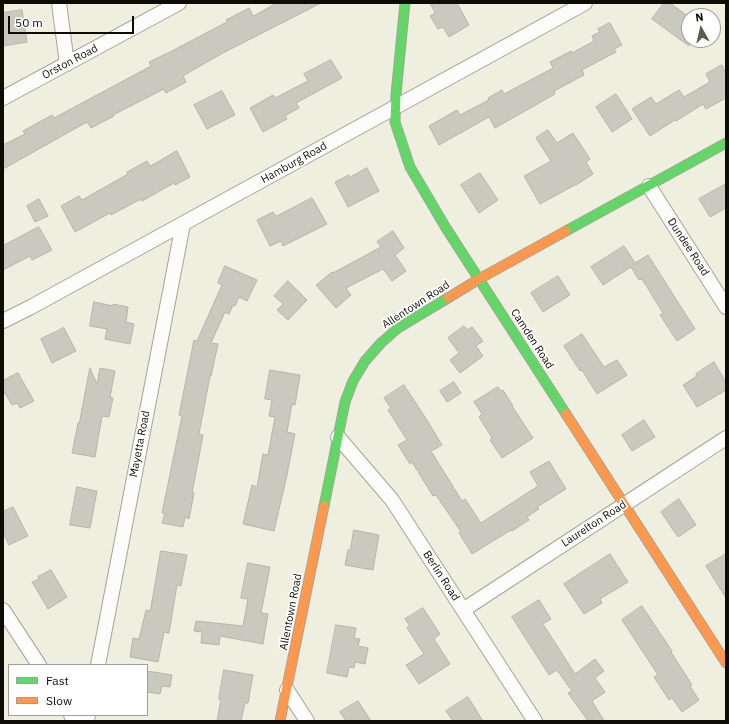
<!DOCTYPE html>
<html>
<head>
<meta charset="utf-8">
<style>
	body { margin:0 }
	#map { position:relative; width:729px; height:724px; overflow:hidden; background:#eeefde; font-family:"IBM Plex Sans",sans-serif }
	canvas { display:block }
	.frame { position:absolute; inset:0; border:4px solid #0d0d05; pointer-events:none }
	.legend { position:absolute; left:8px; top:664px; width:140px; height:52px; box-sizing:border-box; background:#fff; border:1px solid #9e9e9b; margin:0; padding:5px 7px; list-style:none; font-size:12px; color:#0d0d05 }
	.legend li { display:flex; align-items:center; gap:8px; height:20px }
	.legend b { width:20px; border:1px solid #9e9e9b }
	.north { position:absolute; left:681px; top:8px; width:40px; height:40px; box-sizing:border-box; background:#fff; border:1px solid #9e9e9b; border-radius:50%; rotate:352deg; font-size:11px; font-weight:700; line-height:16px; text-align:center; color:#0d0d05 }
	.north::after { content:''; display:block; margin:auto; width:14px; height:18px; background:#5c5c51; clip-path:polygon(50% 0,100% 100%,50% 72%,0 100%) }
	.scale { position:absolute; left:8px; top:16px; width:126px; height:18px; box-sizing:border-box; border:2px solid #0d0d05; border-top:0; padding-left:5px; font-size:12px; line-height:14px; white-space:nowrap; color:#0d0d05; -webkit-text-stroke:3px #fff; paint-order:stroke }
</style>
</head>
<body>
<div id="map">
<canvas width="729" height="724"></canvas>
<div class="frame"></div>
<ul class="legend">
<li><b style="height:5px;background:#63d668"></b>Fast</li>
<li><b style="height:5px;background:#ff974d"></b>Slow</li>
</ul>
<div class="north">N</div>
<div class="scale">50 m</div>
</div>
<script>
const c = document.querySelector('canvas').getContext('2d');
c.lineJoin = 'round';
function fill(path, color) { c.fillStyle = color; c.fill(path, 'evenodd'); }
function strokePath(path, color, width, dash) { c.strokeStyle = color; c.lineWidth = width; c.lineCap = dash ? 'butt' : 'round'; c.setLineDash(dash || []); c.stroke(path); }
function drawText(font, color, halo, rows, align = 'center') {
  c.font = font + ' "IBM Plex Sans",sans-serif'; c.lineWidth = 3.5; c.setLineDash([]); c.textBaseline = 'middle'; c.strokeStyle = halo; c.fillStyle = color; for (const [text, x, y, turn = 0] of rows) {
    c.save(); c.translate(x, y); c.rotate((+turn || 0) * Math.PI / 180); c.textAlign = isNaN(turn) ? turn : align; if (halo) c.strokeText(text, 0, 0); c.fillText(text, 0, 0); c.restore();
  }
}
const building = new Path2D(`
	M277,3H321L221,54L183,76L186,82L166,93L164,89L113,115L114,116L91,128L87,122L3,169V145L25,134L23,131L52,115L54,118L151,66L149,62L170,52L227,22L226,20L249,8L253,16Z
	M430,3H457L469,25L449,37L443,27L438,29L430,16L435,13Z
	M664,3H670L689,17V46L652,19Z
	M22,10L27,42L3,46V13Z
	M610,23L622,45L614,49L616,52L582,70L584,75L554,91L555,94L495,128L489,117L439,145L429,126L457,110L460,115L489,100L488,98L502,90L504,94L553,68L550,62L571,51L572,53L594,41L592,36L600,32L598,29Z
	M331,60L342,78L296,103L299,108L285,116L287,119L263,132L250,108L273,95L275,98L308,81L304,74Z
	M722,65L726,73V98L706,109L703,104L676,121L675,120L650,136L632,109L651,97L656,104L679,90L684,97L710,82L706,74Z
	M222,91L235,115L207,129L194,105Z
	M616,94L632,119L612,132L596,107Z
	M548,130L557,143L573,133L590,159L586,162L593,174L576,185H575L540,204L524,176L551,161L536,138Z
	M177,151L190,177L175,185L174,183L142,201L141,199L111,215L110,213L75,232L61,206L79,196L82,200L128,174L127,172L147,161L150,166Z
	M367,168L379,191L348,207L335,182L349,175L350,177Z
	M480,173L498,200L479,213L461,185Z
	M726,184V208L710,217L699,199Z
	M312,198L327,224L283,246L281,241L270,246L257,220L273,212L276,216Z
	M39,199L48,216L35,222L27,206Z
	M39,227L52,250L32,260L30,256L3,270V246Z
	M393,231L404,248L395,255L406,271L392,281L383,269L346,288L351,295L336,308L316,285L332,272L333,273L381,247L377,242Z
	M624,246L635,263L648,255L695,329L677,341L660,315L663,313L642,279L639,280L631,267L603,285L591,267Z
	M225,266L257,280L247,301L239,297L235,306L233,305L229,314L225,312L211,343L218,344L211,376H210L199,434L203,435L192,493H194L189,519L185,517L183,527L162,523L165,513H162L182,416L179,415L194,340L197,341L222,285L218,283Z
	M558,276L570,295L543,312L531,293Z
	M288,281L307,300L288,320L277,310L283,304L274,296Z
	M94,302L113,306V304L128,307L126,322L134,324L130,344L105,339L107,329L90,326Z
	M464,326L467,330L472,327L483,341L476,346L483,356L460,373L450,360L459,353L448,338Z
	M64,328L76,351L52,363L41,339Z
	M582,334L604,367L617,360L627,375L597,394L582,370L580,371L564,346Z
	M714,362L726,382V390L697,407L683,385L697,376L696,374Z
	M90,368L97,384L100,368L115,371L110,397L113,398L109,417L102,416L95,457L72,453L78,423H79Z
	M270,370L300,375L295,405L292,404L287,432L295,434L287,475L274,531L243,524L252,485L257,487L263,454L268,455L275,417L269,416L272,400L265,399Z
	M18,373L34,401L20,408L17,403L12,405L3,390V381Z
	M454,382L461,393L447,402L440,391Z
	M404,385L427,420L442,445L431,451L462,501L465,499L481,523L538,486L530,472L549,461L566,489L537,507L539,509L527,517L529,520L512,531L511,530L472,554L459,533L461,532L436,495L433,496L412,462L410,464L398,445L407,440L388,410L391,408L384,398Z
	M498,387L501,391L503,390L513,406H512L533,438L502,458L490,440L492,438L479,417L482,414L474,402Z
	M644,420L655,437L632,451L622,435Z
	M77,487L97,491L90,528L70,525Z
	M679,499L696,525L678,537L661,512Z
	M13,507L28,536L9,545L3,533V512Z
	M354,530L379,535L373,570L345,565L348,550H350Z
	M161,551L187,555L181,586L177,585L169,633L164,632L158,662L130,657L133,638L139,639L146,610L150,611Z
	M610,554L628,582L600,599L602,603L584,614L564,584Z
	M726,554V598L706,566Z
	M248,563L270,567L261,613L268,614L263,644L220,636L219,645L201,643L202,632L194,631L196,621L243,626L248,599L241,598Z
	M51,570L67,597L48,609L32,582L39,579L38,577Z
	M539,600L551,619L543,624L575,674L595,659L604,671L595,678L605,692L592,701L604,721H588L568,693L572,691L557,670L549,675L512,617Z
	M642,606L672,651L671,652L692,685L690,686L699,700L682,712L672,698L669,700L654,677L658,675L622,620Z
	M423,608L440,634L434,639L450,664L419,684L406,665L424,654L407,628L410,626L405,619Z
	M336,625L356,628L354,638L360,639L358,646L368,648L365,664L355,662L354,668L349,667L347,677L327,673Z
	M224,670L253,675L248,703H245L241,721H217L221,699H219Z
	M147,671L172,675L170,687L162,686L160,694L147,692Z
	M468,697L483,721H453L446,711Z
	M358,701L371,721H346L340,712Z`);
fill(building, '#c9cabd');
strokePath(building, '#b5b6a9', 1);
const street = new Path2D(`
	M59,3L67,64
	M3,98L179,3
	M649,186L726,307
	M3,321L31,307L585,3
	M338,437L392,500L535,721
	M3,610L39,665
	M463,610L726,438
	M98,665L183,224
	M287,690L307,721
	M71,715L75,721
	M87,721L88,715`);
const fast = new Path2D(`
	M405,3L396,94L395,122L410,167L446,228L566,414
	M566,231L726,143
	M324,506L345,402L353,381L365,361L381,343L398,328L448,298`);
const slow = new Path2D(`
	M448,298L479,279L566,231
	M566,414L726,663
	M280,721L324,506`);
strokePath(street, '#a4a598', 16);
strokePath(fast, '#a4a598', 11);
strokePath(slow, '#a4a598', 11);
strokePath(street, '#fcfdfa', 14);
strokePath(fast, '#63d668', 9);
strokePath(slow, '#ff974d', 9);
drawText('11px', '#0d0d05', '#fff', [
	["Orston Road",70,62,-28],
	["Hamburg Road",294,163,-29],
	["Dundee Road",688,247,57],
	["Allentown Road",416,305,-33],
	["Camden Road",532,339,57],
	["Mayetta Road",140,444,-79],
	["Laurelton Road",594,524,-33],
	["Berlin Road",441,576,57],
	["Allentown Road",291,612,-79]
]);
</script>
</body>
</html>
